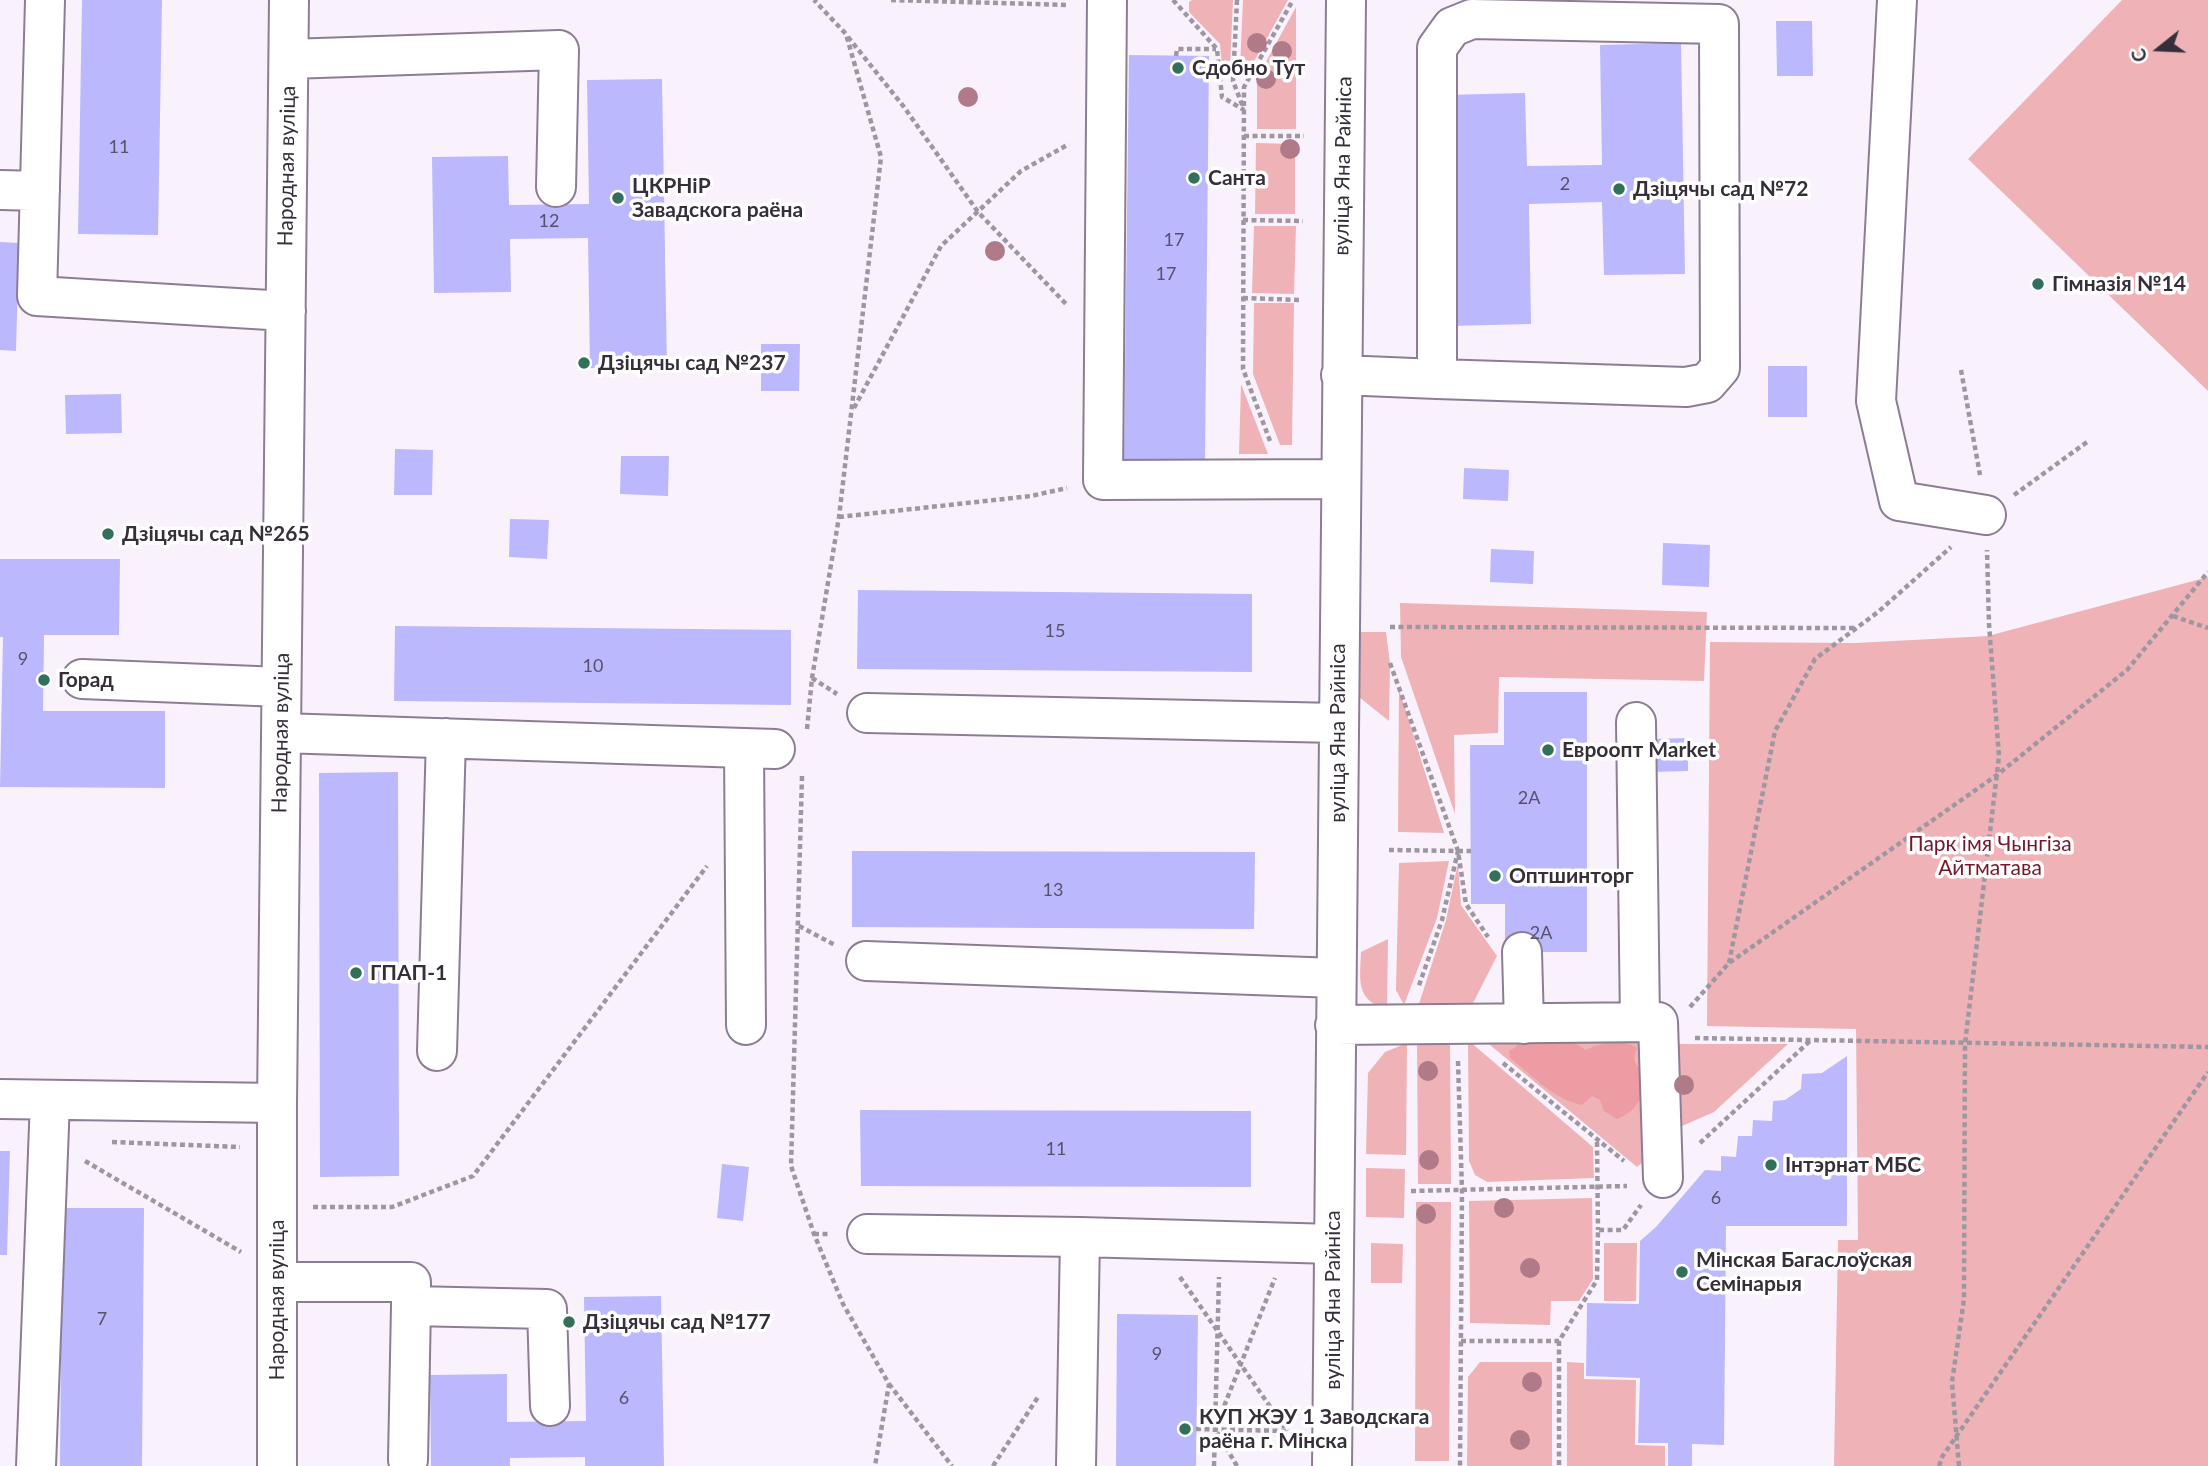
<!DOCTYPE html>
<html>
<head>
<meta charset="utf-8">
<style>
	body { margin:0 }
	#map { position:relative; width:2208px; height:1466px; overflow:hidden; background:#f9f2fc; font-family:Lato,sans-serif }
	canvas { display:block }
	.north { position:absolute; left:2124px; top:14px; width:70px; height:70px; -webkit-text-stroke:5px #fff; paint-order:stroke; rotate:252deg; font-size:19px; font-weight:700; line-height:28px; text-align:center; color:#362f39 }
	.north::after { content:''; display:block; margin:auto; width:24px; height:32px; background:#362f39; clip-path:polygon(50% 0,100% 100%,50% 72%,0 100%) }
</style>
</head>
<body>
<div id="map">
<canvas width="2208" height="1466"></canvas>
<div class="north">С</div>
</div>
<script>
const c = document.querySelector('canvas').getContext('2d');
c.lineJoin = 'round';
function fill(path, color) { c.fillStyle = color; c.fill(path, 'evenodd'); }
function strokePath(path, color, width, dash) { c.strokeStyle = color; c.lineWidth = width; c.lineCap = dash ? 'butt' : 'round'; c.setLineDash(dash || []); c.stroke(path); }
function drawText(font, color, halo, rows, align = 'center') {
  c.font = font + ' Lato,sans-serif'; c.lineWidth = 7; c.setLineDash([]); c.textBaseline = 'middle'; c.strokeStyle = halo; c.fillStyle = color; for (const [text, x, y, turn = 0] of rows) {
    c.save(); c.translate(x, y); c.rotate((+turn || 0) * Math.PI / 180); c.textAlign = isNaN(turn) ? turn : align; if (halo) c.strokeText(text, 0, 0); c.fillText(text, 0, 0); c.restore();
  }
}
fill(new Path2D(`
	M1192,0H1233L1230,67H1222L1220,44L1189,12V2Z
	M1243,0H1288L1251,67H1240Z
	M2122,0H2208V391L1968,159Z
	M1296,7V129H1257V78Z
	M1256,143L1295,144V214H1255Z
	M1254,226H1296L1294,294L1252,293Z
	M1254,303H1294L1292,445H1280L1253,374Z
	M1241,384L1268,454H1239Z
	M2208,577V1466H1834L1838,1240H1858L1856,1029L1707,1026L1710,642L1856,643L1988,636Z
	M1400,603L1707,612L1704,681L1499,677L1498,733L1454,735L1455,814L1401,657Z
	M1360,632H1386L1390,663L1389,721L1359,697Z
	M1399,689L1444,833L1398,832Z
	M1449,861L1437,918L1404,1005L1396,990L1399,863Z
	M1458,863L1461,905L1497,956L1471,1007L1417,1010L1446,920Z
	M1388,939L1387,1010C1355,999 1360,981 1361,952Z
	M1468,1040L1593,1147L1594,1178L1487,1182L1475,1175L1469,1161Z
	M1484,1040H1638L1647,1051L1649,1157L1637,1167Z
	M1417,1042H1450L1451,1184H1418Z
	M1407,1043L1406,1155L1366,1154L1368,1073L1385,1052Z
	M1674,1044H1788L1714,1112L1673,1130Z
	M1366,1168L1405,1169L1404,1218L1366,1217Z
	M1592,1198L1593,1279L1579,1301H1551L1550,1325L1470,1323L1469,1201Z
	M1416,1202H1451L1449,1461H1415Z
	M1371,1243L1403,1244L1402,1283H1371Z
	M1604,1243H1637L1636,1301H1604Z
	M1480,1362H1552V1466H1467L1468,1377Z
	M1567,1362L1584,1363V1379L1636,1380L1635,1445L1665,1446V1466H1567Z`), '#efb3b7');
fill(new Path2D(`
	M1573,1042L1586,1050C1600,1043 1624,1038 1637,1048C1632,1059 1634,1063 1642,1071C1642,1097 1642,1108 1617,1119L1604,1111L1600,1100L1592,1096L1582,1105C1553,1099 1532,1075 1510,1058L1509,1051L1516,1047L1518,1043Z`), '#ed9ca3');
fill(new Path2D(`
	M82,0H162L158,235L78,234Z
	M1776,21H1812L1813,76H1777Z
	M1681,43L1685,274L1604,275L1602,202L1529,204L1531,324L1450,326L1445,95L1525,93L1527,166L1602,165L1600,45Z
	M1129,55L1209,56L1205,460L1124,459Z
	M662,79L667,367L590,368L588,238L510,239L511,292L434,293L432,157L508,156L509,205L589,204L587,80Z
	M0,242L19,243L16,351L0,350Z
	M761,344H800L799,391H761Z
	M1768,366H1807V417H1768Z
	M121,394L122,433L66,434L65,395Z
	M395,449L433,450L432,495H394Z
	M621,456H669L668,496L620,494Z
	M1464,468L1509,470L1508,501L1463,499Z
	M510,519L549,520L547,559L509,557Z
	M1663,543L1710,545L1709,587L1662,585Z
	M1491,549L1534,551L1533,584L1490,582Z
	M0,559H120L119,635H44L43,711H165V788L0,787L3,637H0Z
	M858,590L1252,594V672L857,669Z
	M395,626L791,630V705L394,701Z
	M1504,692H1587V952H1505V904H1471L1470,745H1504Z
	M1688,738V771L1652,772V739Z
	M398,772L399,1176L320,1177L319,773Z
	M852,851L1255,852L1254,929L852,927Z
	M1847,1056V1226H1726L1724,1445L1692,1444V1466H1668V1443H1638L1640,1378L1586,1376L1587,1303L1639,1304L1640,1241L1656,1227L1705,1170L1721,1171V1156L1736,1157L1738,1136H1752L1753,1120L1772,1121L1773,1101L1785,1100L1801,1089L1802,1074L1822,1073Z
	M860,1110L1251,1111V1187L861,1186Z
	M0,1151H10L7,1255H0Z
	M722,1164L749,1167L743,1221L717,1218Z
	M62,1208H144L142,1466H60Z
	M661,1296L664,1466H585V1457L510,1458V1466H431L430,1375L507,1374V1422L586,1421L584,1297Z
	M1117,1314L1198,1315L1196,1466H1116Z`), '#bbb8fd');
const minor = new Path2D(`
	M45,0L37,296L286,311
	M1107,0L1103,480L1340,479
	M1897,0L1876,401L1899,501L1986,515
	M289,59L559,50L556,187
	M0,190L40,191
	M1341,375L1437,379L1686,387L1707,383L1720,368L1719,24L1472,19L1452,27L1437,48V379
	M82,679L281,687
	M867,713L1338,723
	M1636,722L1640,1022
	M281,733L775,749
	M744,748L746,1025
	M1522,952L1524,1024
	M866,961L1336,978
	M1335,1025L1658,1022L1663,1178
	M437,1051L446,738
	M0,1099L277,1103
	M867,1234L1080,1237
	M277,1282H411V1306
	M408,1460L411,1306L547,1309L550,1406
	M36,1466L50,1100
	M277,1466V1103L289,0
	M1076,1466L1080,1237L1334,1244
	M1332,1466L1346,0`);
strokePath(minor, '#8d7d94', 42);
strokePath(new Path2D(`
	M891,0L1069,5
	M1173,0L1217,49L1222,97L1244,110
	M1237,0L1233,81L1243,107
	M848,37L904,107L978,212L1066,304
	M1176,56L1177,49H1216
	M1244,136H1304
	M1243,220L1303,221
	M1243,298L1301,300
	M1961,370L1980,475
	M854,408L941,246L1021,171L1069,144
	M1270,441L1243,369L1244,87L1293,0
	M2014,495L2087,442
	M839,517L1031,496L1067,488
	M2173,616L2208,628
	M1390,627L1855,628
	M1390,663L1458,851L1466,904L1488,937
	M812,678L837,694
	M807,729L812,678L839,517L881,157L846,34L814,0
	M802,776L791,1166L814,1234L843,1304L889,1384L875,1466
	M1389,850L1458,851L1442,920L1418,988
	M1458,851H1471
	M799,926L835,945
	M1729,963L1775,731L1815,659L1878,612L1951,547
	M1690,1007L1729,963L1997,775L2127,670L2208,572
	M1695,1038L2208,1047
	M1458,1061L1462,1191L1460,1466
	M1503,1063L1624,1161
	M112,1142L240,1147
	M1597,1142L1598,1230
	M1700,1143L1811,1040
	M85,1161L241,1252
	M1411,1191L1627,1186
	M313,1207H392L473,1176L707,866
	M814,1234H831
	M1180,1277L1287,1431
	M1461,1341H1559L1597,1280L1598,1230H1623L1641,1205
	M1559,1341V1466
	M889,1384L952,1466
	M1196,1429L1286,1431
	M993,1466L1038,1397
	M1214,1466L1219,1277
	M1237,1466L1215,1429L1275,1278
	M1939,1466L1942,1457L2208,1072
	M1959,1466L1952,1382L1964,1299L1965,1044L1999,756L1989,624L1987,550`), '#9e97a1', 4.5, [5, 3.5]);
strokePath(minor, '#fff', 38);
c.fillStyle = '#b07a88';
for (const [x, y] of [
	[1257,43],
	[1282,51],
	[1266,79],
	[968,97],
	[1290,149],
	[995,251],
	[1428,1071],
	[1684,1085],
	[1429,1160],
	[1504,1208],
	[1426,1214],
	[1530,1268],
	[1532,1382],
	[1520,1440]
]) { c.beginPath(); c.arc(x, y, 10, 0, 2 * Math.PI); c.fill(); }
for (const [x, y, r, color] of [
	[1178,68,7,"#33705b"],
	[1194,178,7,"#33705b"],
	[1619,189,7,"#33705b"],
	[618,198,7,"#33705b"],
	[2038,284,7,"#33705b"],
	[584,363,7,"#33705b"],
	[108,534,7,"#33705b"],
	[44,680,7,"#33705b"],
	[1548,750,7,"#33705b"],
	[1495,876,7,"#33705b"],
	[356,973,7,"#33705b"],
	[1771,1165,7,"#33705b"],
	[1682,1272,7,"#33705b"],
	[569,1322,7,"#33705b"],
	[1185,1429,7,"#33705b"]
]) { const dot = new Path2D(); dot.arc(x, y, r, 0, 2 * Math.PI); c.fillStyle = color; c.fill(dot); strokePath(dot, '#fff', 2.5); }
drawText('18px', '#57516a', null, [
	["11",119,147],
	["2",1565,184],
	["12",549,221],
	["17",1174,240],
	["17",1166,274],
	["15",1055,631],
	["9",23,659],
	["10",593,666],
	["2А",1529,798],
	["13",1053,890],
	["2А",1541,933],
	["11",1056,1149],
	["6",1716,1198],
	["7",102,1319],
	["9",1157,1354],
	["6",624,1398]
]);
drawText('bold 21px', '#362f39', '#fff', [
	["Сдобно Тут",1192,68],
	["Санта",1208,178],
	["ЦКРНіР",632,186],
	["Завадскога раёна",632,210],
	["Дзіцячы сад №72",1633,189],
	["Гімназія №14",2052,284],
	["Дзіцячы сад №237",598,363],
	["Дзіцячы сад №265",122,534],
	["Горад",58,680],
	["Евроопт Market",1562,750],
	["Оптшинторг",1509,876],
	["ГПАП-1",370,973],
	["Інтэрнат МБС",1785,1165],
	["Мінская Багаслоўская",1696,1260],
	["Семінарыя",1696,1284],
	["Дзіцячы сад №177",583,1322],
	["КУП ЖЭУ 1 Заводскага",1199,1417],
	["раёна г. Мінска",1199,1441]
], 'left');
drawText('21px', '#362f39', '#fff', [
	["Народная вуліца",287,166,-89],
	["вуліца Яна Райніса",1343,166,-89],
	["Народная вуліца",281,733,-89],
	["вуліца Яна Райніса",1338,733,-90],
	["Народная вуліца",277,1300,-90],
	["вуліца Яна Райніса",1333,1300,-90]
]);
drawText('21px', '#74172a', '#fff', [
	["Парк імя Чынгіза",1990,844],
	["Айтматава",1990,868]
]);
</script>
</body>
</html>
